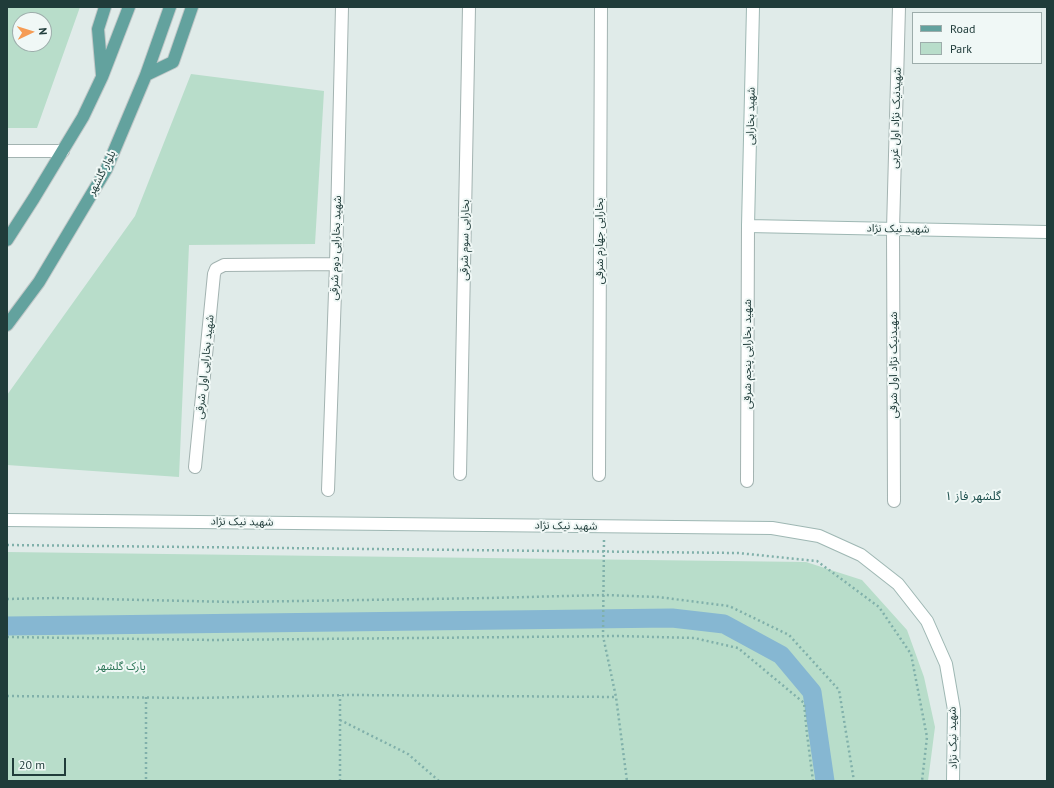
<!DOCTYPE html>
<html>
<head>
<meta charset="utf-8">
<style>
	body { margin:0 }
	#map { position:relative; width:1054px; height:788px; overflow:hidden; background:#e0ebe9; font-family:"PT Sans",sans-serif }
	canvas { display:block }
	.frame { position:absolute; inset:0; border:8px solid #203c3a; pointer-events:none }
	.legend { position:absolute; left:912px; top:12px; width:130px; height:52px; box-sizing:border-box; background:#f0f8f6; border:1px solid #9dadab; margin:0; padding:5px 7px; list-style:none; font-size:12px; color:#203c3a }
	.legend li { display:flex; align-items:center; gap:8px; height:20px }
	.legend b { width:20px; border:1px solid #9dadab }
	.north { position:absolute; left:12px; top:12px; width:40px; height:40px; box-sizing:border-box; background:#f0f8f6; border:1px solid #9dadab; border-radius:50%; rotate:86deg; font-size:11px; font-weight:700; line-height:16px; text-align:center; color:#203c3a }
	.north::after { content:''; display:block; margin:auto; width:14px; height:18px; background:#f59c55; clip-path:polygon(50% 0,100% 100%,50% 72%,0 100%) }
	.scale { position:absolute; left:12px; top:758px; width:54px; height:18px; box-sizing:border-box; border:2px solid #203c3a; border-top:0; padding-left:5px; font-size:12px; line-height:14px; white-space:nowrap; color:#203c3a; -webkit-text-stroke:3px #f0f8f6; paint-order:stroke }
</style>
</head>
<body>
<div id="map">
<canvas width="1054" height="788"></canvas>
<div class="frame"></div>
<ul class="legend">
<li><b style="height:5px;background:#63a29e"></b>Road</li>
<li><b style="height:11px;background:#b8ddca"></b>Park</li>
</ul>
<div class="north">N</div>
<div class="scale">20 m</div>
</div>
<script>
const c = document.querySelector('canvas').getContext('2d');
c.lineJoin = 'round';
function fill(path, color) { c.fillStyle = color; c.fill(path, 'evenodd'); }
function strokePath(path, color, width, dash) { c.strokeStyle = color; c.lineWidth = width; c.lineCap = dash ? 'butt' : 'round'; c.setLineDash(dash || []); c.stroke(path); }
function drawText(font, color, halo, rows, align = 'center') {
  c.font = font + ' "PT Sans","Noto Sans Arabic",sans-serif'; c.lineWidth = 4; c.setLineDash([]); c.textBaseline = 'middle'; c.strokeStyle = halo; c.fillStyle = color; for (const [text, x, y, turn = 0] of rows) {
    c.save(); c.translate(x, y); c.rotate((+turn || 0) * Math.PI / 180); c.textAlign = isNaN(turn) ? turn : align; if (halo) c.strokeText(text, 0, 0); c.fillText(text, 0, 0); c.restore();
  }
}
fill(new Path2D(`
	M7,7H80L37,128H7ZM20,20H44V44H20Z
	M191,74L324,91L315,244L189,245L179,477L7,465V395L135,216Z
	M7,552L806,562L862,580L907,630L924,677L935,727L928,781H7Z`), '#b8ddca');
strokePath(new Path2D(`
	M7,626L672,618L724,624L781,655L812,692L825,781`), '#86b7d2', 19);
const street = new Path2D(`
	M7,151H63
	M195,467L214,274L216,269L224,265L336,264
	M460,474L469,7
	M599,475L601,7
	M747,481L748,226
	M328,490L336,264L342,7
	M894,501L893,229L899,7`);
const secondary = new Path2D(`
	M753,7L748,226L1047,232
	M7,520L772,528L819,536L861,555L898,584L927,621L946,664L954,710L953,781`);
const primary = new Path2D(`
	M102,75L98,29L105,7
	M146,75L173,62L192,7
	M7,240L34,198L83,117L102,77L129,7
	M7,325L39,282L106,170L146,75L170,7`);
strokePath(street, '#a3b3b1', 14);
strokePath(secondary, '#9eb7b3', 14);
strokePath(primary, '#c1c8c8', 14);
strokePath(new Path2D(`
	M604,540L603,636L616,697L627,781
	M7,545L738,553L817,561L879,607L911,654L927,737L922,781
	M7,599L55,598L234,602L489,598L604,595L658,597L729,606L789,635L839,690L854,781
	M7,637L213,640L619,636L694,638L738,648L804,703L807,734L813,781
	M7,696L192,698L352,695L616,697
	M146,697V781
	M340,720L408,754L439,781
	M340,781V695`), '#80b0aa', 2.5, [2, 3]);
strokePath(street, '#fff', 12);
strokePath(secondary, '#fff', 12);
strokePath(primary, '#63a29e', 12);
drawText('11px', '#203c3a', '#f0f8f6', [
	["شهید بخارایی",751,116,-89],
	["شهیدنیک نژاد اول غربی",896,118,-88],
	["بلوار گلشهر",102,173,-63],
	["شهید نیک نژاد",898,229,1],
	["بخارایی سوم شرقی",465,240,-89],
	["بخارایی جهارم شرقی",600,241,-90],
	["شهید بخارایی دوم شرقی",336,248,-88],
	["شهید بخارایی پنجم شرقی",748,354,-90],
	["شهیدنیک نژاد اول شرقی",894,365,-90],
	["شهید بخارایی اول شرقی",205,367,-84],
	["شهید نیک نژاد",242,522,1],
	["شهید نیک نژاد",566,526,1],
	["شهید نیک نژاد",953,738,-91]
]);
drawText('11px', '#2a7455', '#f0f8f6', [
	["پارک گلشهر",121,667]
]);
drawText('12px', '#1c4e4c', '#f0f8f6', [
	["گلشهر فاز ۱",973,497]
]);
</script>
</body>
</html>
